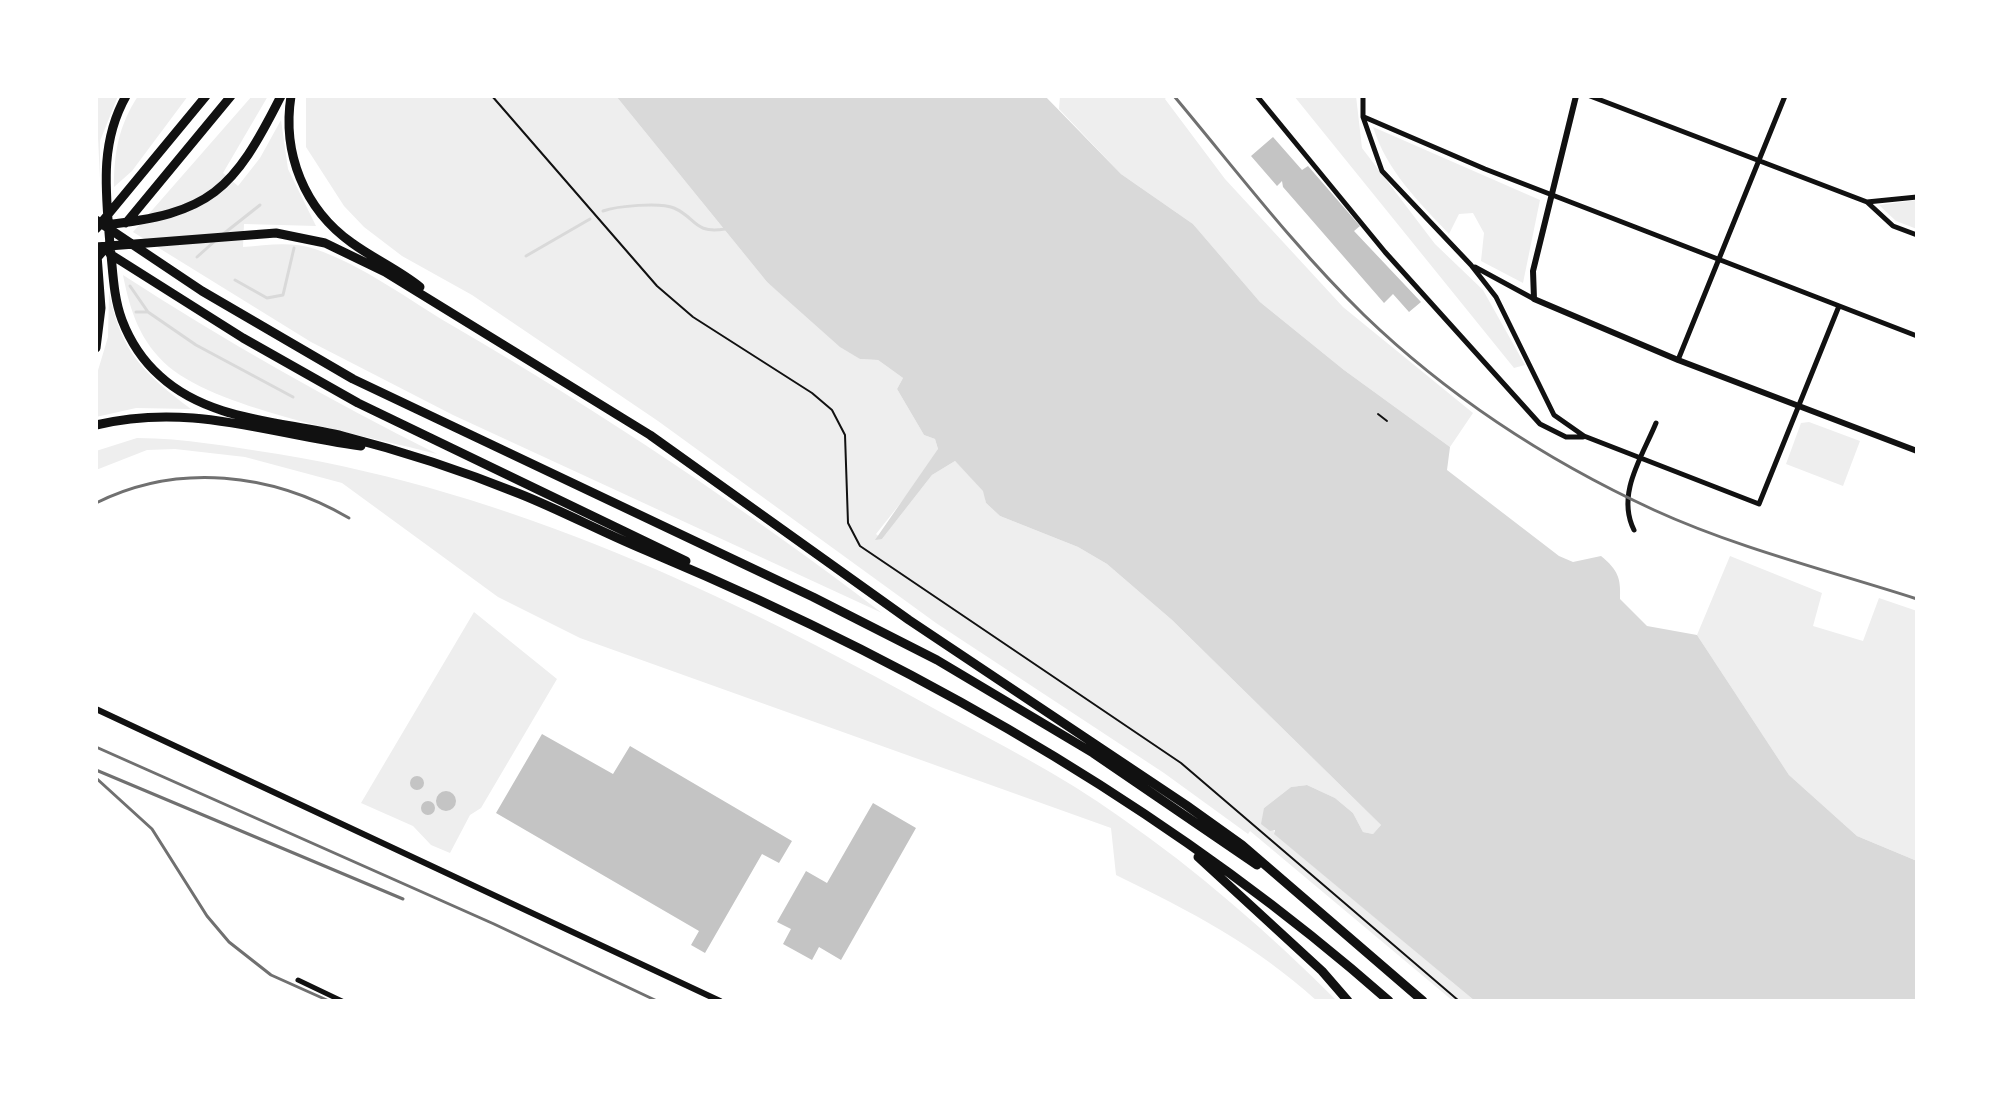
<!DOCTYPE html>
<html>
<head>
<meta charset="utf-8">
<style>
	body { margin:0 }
	#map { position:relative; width:2013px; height:1097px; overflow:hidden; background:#fff; font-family:"DM Sans",sans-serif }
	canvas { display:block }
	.frame { position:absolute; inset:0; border:98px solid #fff; pointer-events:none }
</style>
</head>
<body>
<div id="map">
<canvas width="2013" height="1097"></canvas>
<div class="frame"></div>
</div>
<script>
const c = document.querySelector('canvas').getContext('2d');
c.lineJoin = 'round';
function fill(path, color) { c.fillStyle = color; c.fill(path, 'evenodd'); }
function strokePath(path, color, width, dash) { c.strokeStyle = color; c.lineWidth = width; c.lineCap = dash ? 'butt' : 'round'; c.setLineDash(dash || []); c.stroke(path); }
fill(new Path2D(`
	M96,96H118L100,141V179Z
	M138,96H188L132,171L114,187C114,152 119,125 138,96Z
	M252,96H268L223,173L238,186L260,158L281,120L288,169L316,226L244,224L243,247C267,245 292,241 315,249C363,265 410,301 453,326C601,412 746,509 882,613L453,415L311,342L133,232Z
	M306,96H616L767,282L860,359L878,360L903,378L897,389L924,435L935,439L938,449L934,461L876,534L882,539L932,475L955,461L984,491L986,503L1000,516L1078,547L1107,564L1172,620L1381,825L1373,834L1363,832L1353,813L1335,798L1307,785L1291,787L1264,808L1275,834L1475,1001H1453L1250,831L1248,834L1164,773L936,623L658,421L472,295L402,256L364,227L344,206L306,147Z
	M1060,96H1167L1165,99L1225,179L1343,307L1473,413L1450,447L1344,370L1260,302L1193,224L1121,174L1059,109Z
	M1294,96H1356L1362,148L1435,244L1483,290L1525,365L1514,368Z
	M1373,127L1540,200L1523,283L1481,261L1484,233L1473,213L1459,214L1449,234C1418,201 1387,171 1373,127Z
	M1917,200V229L1896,221L1879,205Z
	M123,275C225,341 329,400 437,454C366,435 222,411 169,367C140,342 130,311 123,275Z
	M109,292C121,352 143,373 191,409L136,408L96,417V377L108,337Z
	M1809,422L1860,441L1843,486L1786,464L1801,423Z
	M137,438C185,438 230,447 278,454C510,492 728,594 933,708C995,742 1062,775 1120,817C1198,871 1270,934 1337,1001H1317C1254,944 1192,912 1116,875L1111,828L580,638L498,597L342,483L245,457L175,449L147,450L96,470V451Z
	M1730,556L1822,593L1813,626L1863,641L1879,598L1917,611V861L1857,836L1789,775L1697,635Z
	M474,612L557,679L481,808L470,815L450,853L431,845L413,826L361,803Z`), '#eee');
fill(new Path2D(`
	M616,96H1045L1121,174L1193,224L1260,302L1344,370L1450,447L1447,470L1559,556L1573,562L1601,556C1618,570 1621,578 1620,599L1647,626L1697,635L1789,775L1857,836L1917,861V1001H1475L1274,834L1275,830L1270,831L1261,824L1264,808L1291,787L1307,785L1335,798L1353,813L1363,832L1373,834L1381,825L1172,620L1107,564L1078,547L1000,516L986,503L983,491L955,461L932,475L882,539L875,540L938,449L935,439L924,435L897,389L903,378L878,360L860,359L840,347L767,282Z`), '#d9d9d9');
strokePath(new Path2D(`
	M603,211C617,206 660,202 674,208C697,218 693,234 725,229
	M222,235L260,205
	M526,256L590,219
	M197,257L216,240
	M235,280L267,298L283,295L294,248
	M130,286L148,312
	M136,312H148L196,345L293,397`), '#d9d9d9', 3);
fill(new Path2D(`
	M1273,137L1302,170L1308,166L1360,226L1354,231L1421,302L1409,312L1393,294L1384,303L1283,187L1282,181L1277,186L1251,156Z
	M542,734L613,774L630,746L792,841L779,863L762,854L705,953L691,945L699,931L496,813Z
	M410 783a7 7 0 1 1 14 0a7 7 0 1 1-14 0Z
	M436 801a10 10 0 1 1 20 0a10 10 0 1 1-20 0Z
	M421 808a7 7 0 1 1 14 0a7 7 0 1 1-14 0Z
	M873,803L916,828L841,960L819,947L812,960L783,944L791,929L777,922L806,871L827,883Z`), '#c4c4c4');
strokePath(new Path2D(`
	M492,96L657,286L693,317L812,393L832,410L845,435L848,523L860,546L1181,763L1459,1001
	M1378,414L1387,421`), '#111', 2);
strokePath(new Path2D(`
	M1257,96L1385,252L1540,424L1566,437H1583
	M1363,96V117L1382,171L1471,265L1496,297L1554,415L1584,436L1759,504L1839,306
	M1590,96L1867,202L1893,226L1917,235
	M1364,117L1485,169L1917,336
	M1867,202L1917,197
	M1475,267L1534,299
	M1678,360L1785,96
	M1634,530C1616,494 1642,457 1656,423
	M298,980L342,1001`), '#111', 5);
strokePath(new Path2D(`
	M1576,96L1533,271L1534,299L1678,360L1917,451
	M96,709L720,1001`), '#111', 6);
strokePath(new Path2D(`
	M126,96C99,144 106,193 110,245C113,270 113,296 122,320C130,341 143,361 160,376C209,421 281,421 343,436C402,451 463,471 520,494C565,512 607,535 652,553C919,665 1171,809 1389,1001
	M291,96C282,153 304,209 352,243C374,259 399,270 420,287
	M96,220L202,291L353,379L813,597L937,660L1093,753L1257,865
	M126,223L231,96
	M103,225C211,214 233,191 281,96
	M96,229L206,96
	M96,247L276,233L325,243L385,272L650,435L909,620L1186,805L1242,845L1423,1001
	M110,254L243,338L358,403L686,561
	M96,259L109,244
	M96,348L101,308L97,255
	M96,425C192,402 268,434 361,446
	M1198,857L1322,971L1348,1001`), '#111', 9);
strokePath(new Path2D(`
	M1174,96C1236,170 1295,248 1364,315C1448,396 1548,461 1654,510C1737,548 1830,571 1917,599
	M96,503C178,462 272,473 349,518
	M96,747L494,924L657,1001
	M96,770L403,899
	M96,778L152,829L207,916L229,942L271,975L329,1001`), '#707070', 3);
</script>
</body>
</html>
